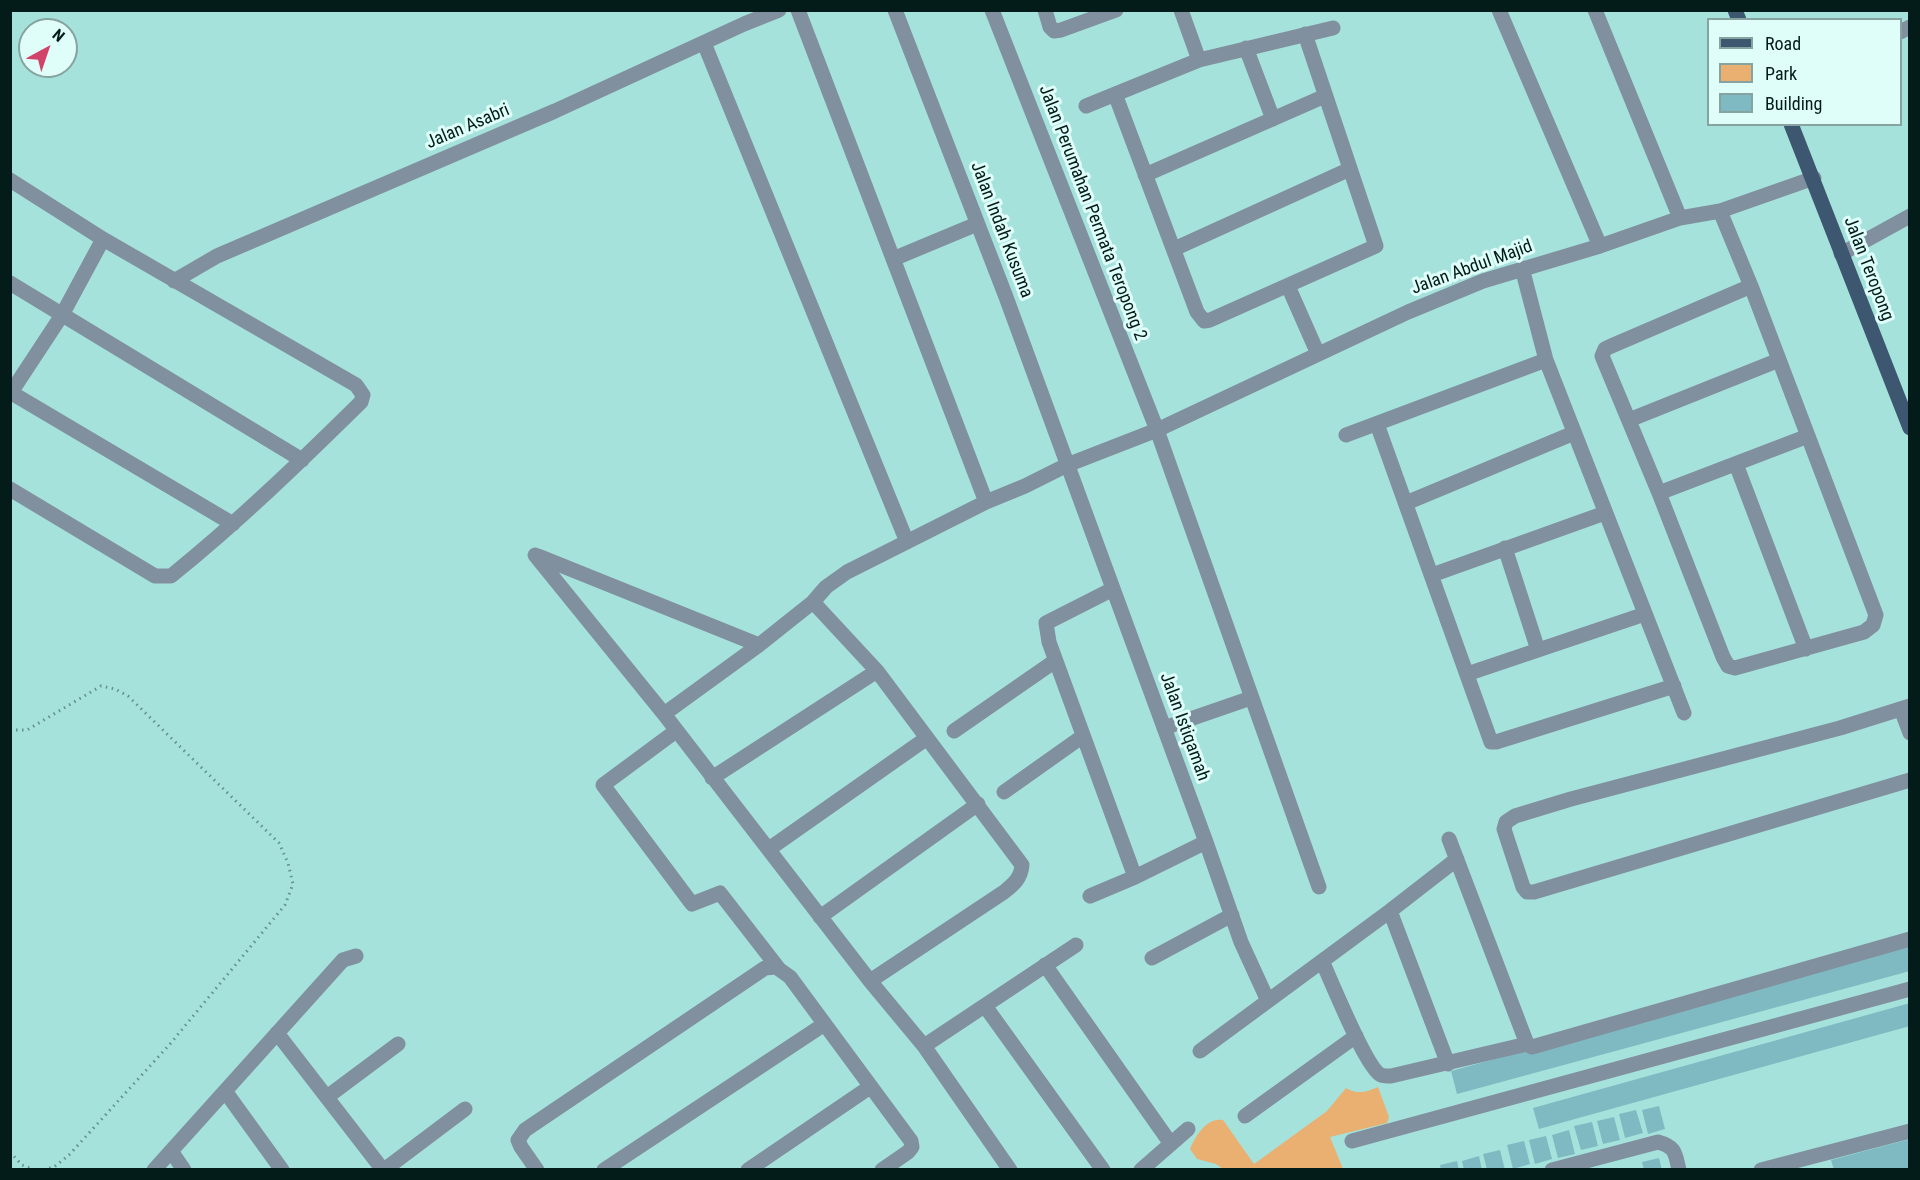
<!DOCTYPE html>
<html>
<head>
<meta charset="utf-8">
<style>
	body { margin:0 }
	#map { position:relative; width:1920px; height:1180px; overflow:hidden; background:#a6e2dc; font-family:"Roboto Condensed",sans-serif }
	canvas { display:block }
	.frame { position:absolute; inset:0; border:12px solid #031b19; pointer-events:none }
	.legend { position:absolute; left:1707px; top:18px; width:195px; height:108px; box-sizing:border-box; background:#dffdf9; border:2px solid #87a39f; margin:0; padding:8px 10px; list-style:none; font-size:18px; color:#031b19 }
	.legend li { display:flex; align-items:center; gap:12px; height:30px }
	.legend b { width:30px; border:2px solid #87a39f }
	.north { position:absolute; left:18px; top:18px; width:60px; height:60px; box-sizing:border-box; background:#dffdf9; border:2px solid #87a39f; border-radius:50%; rotate:40deg; font-size:16px; font-weight:700; line-height:24px; text-align:center; color:#031b19 }
	.north::after { content:''; display:block; margin:auto; width:21px; height:27px; background:#d2436a; clip-path:polygon(50% 0,100% 100%,50% 72%,0 100%) }
</style>
</head>
<body>
<div id="map">
<canvas width="1920" height="1180"></canvas>
<div class="frame"></div>
<ul class="legend">
<li><b style="height:8px;background:#3d5770"></b>Road</li>
<li><b style="height:16px;background:#e9b071"></b>Park</li>
<li><b style="height:16px;background:#7fbac2"></b>Building</li>
</ul>
<div class="north">N</div>
</div>
<script>
const c = document.querySelector('canvas').getContext('2d');
c.lineJoin = 'round';
function fill(path, color) { c.fillStyle = color; c.fill(path, 'evenodd'); }
function strokePath(path, color, width, dash) { c.strokeStyle = color; c.lineWidth = width; c.lineCap = dash ? 'butt' : 'round'; c.setLineDash(dash || []); c.stroke(path); }
function drawText(font, color, halo, rows, align = 'center') {
  c.font = font + ' "Roboto Condensed",sans-serif'; c.lineWidth = 6; c.setLineDash([]); c.textBaseline = 'middle'; c.strokeStyle = halo; c.fillStyle = color; for (const [text, x, y, turn = 0] of rows) {
    c.save(); c.translate(x, y); c.rotate((+turn || 0) * Math.PI / 180); c.textAlign = isNaN(turn) ? turn : align; if (halo) c.strokeText(text, 0, 0); c.fillText(text, 0, 0); c.restore();
  }
}
fill(new Path2D(`
	M1378,1087L1389,1117L1387,1123L1330,1137L1343,1169H1223L1216,1164L1197,1159L1190,1149C1196,1135 1207,1117 1223,1120L1254,1164L1327,1111L1346,1088C1358,1095 1366,1092 1378,1087Z`), '#e9b071');
fill(new Path2D(`
	M1910,945V971L1457,1094L1451,1071Z
	M1910,1003V1026L1539,1129L1533,1108Z
	M1659,1106L1665,1129L1648,1134L1642,1110Z
	M1636,1110L1643,1133L1625,1138L1619,1114Z
	M1614,1117L1620,1140L1603,1144L1597,1121Z
	M1592,1122L1598,1146L1581,1150L1574,1126Z
	M1569,1130L1575,1154L1558,1158L1552,1135Z
	M1546,1136L1552,1159L1535,1164L1529,1140Z
	M1910,1139V1170H1834L1831,1160Z
	M1524,1141L1530,1164L1513,1169L1507,1145Z
	M1500,1150L1505,1170H1487L1483,1154Z
	M1479,1156L1482,1170H1464L1462,1161Z
	M1659,1158L1662,1170H1644L1642,1162Z
	M1457,1161L1459,1170H1441L1440,1165Z`), '#7fbac2');
strokePath(new Path2D(`
	M10,730H27L101,686L115,689L128,696L279,843L288,863L293,884L285,905L170,1044L69,1155L54,1167L42,1170
	M10,1152L22,1165L35,1170`), '#64918d', 3, [1.5, 4.5]);
strokePath(new Path2D(`
	M798,10L986,502
	M895,10L1006,297L1206,842L1241,942L1268,1001
	M992,10L1157,430L1319,887
	M1045,10L1050,27L1054,31L1061,30L1116,10
	M1181,10L1199,60
	M1499,10L1600,246
	M1595,10L1680,218
	M1900,32L1910,27
	M704,43L907,542
	M1246,48L1273,119
	M1115,94L1197,312L1204,321L1210,320L1376,246L1305,34
	M1086,106L1199,60L1333,28
	M1145,175L1325,96
	M10,180L103,239
	M1720,211L1751,286L1876,615L1873,625L1864,632L1735,668L1728,666L1723,657L1659,493L1602,356L1605,349L1609,347L1751,286
	M1174,249L1350,169
	M1841,254L1910,216
	M893,259L977,224
	M1522,268L1546,360L1684,713
	M174,281L217,256L555,111L744,24L779,10
	M10,283L302,460
	M1288,286L1318,354
	M10,392L233,524
	M10,394L62,315L103,239L356,385L363,395L361,402C300,462 238,522 171,576H155L10,489
	M1629,420L1779,360
	M1377,424L1491,742H1496L1674,686
	M1346,435L1546,360
	M1736,464L1806,649
	M1659,493L1808,436
	M1406,503L1574,433
	M1505,548L1538,650
	M535,555L664,714L870,981L924,1046L1010,1170
	M538,556L759,645
	M1432,575L1605,513
	M1113,589L1046,623L1049,642L1135,877L1206,842
	M813,602L877,671L1022,865C1021,878 1014,884 1004,892L870,981
	M1467,674L1645,614
	M1910,706L1840,728L1571,799L1515,816L1506,822L1504,829L1523,887L1527,892H1534L1910,780
	M1901,709L1910,733
	M664,714L759,645L813,602L826,587L847,572L986,502L1025,486L1067,465L1157,430L1408,312L1483,281L1600,246L1680,218L1720,211L1814,178
	M1164,728L1251,698
	M676,731L603,785L692,904L720,893L779,969
	M954,731L1055,661
	M712,778L877,671
	M1004,792L1083,736
	M1449,839L1527,1044
	M769,849L927,738
	M1090,896L1135,877
	M1390,911L1448,1064
	M820,917L978,804
	M1152,958L1232,915
	M1322,961C1331,980 1366,1068 1381,1075C1383,1076 1389,1076 1391,1076L1527,1044L1532,1047L1910,939
	M1045,965L1171,1144
	M985,1006L1103,1170
	M277,1033L383,1170
	M924,1046L1076,945
	M1200,1051L1390,911L1457,859
	M225,1091L282,1170
	M327,1097L398,1044
	M1245,1116L1356,1036
	M1352,1141L1910,989
	M171,1151L184,1170
	M154,1170L343,960L356,956
	M384,1170L465,1109
	M537,1170L521,1147L518,1140L525,1130L765,968L776,967L790,977L911,1141L912,1147L908,1152L882,1170
	M604,1170L823,1025
	M748,1170L870,1087
	M1141,1170L1188,1129
	M1552,1170L1658,1142C1676,1147 1675,1153 1679,1170
	M1761,1170L1910,1131`), '#81909e', 15);
strokePath(new Path2D(`
	M1735,10L1739,20
	M1791,124L1910,428`), '#3d5770', 15);
drawText('18px', '#031b19', '#dffdf9', [
	["Jalan Asabri",468,127,-23],
	["Jalan Perumahan Permata Teropong 2",1092,213,69],
	["Jalan Indah Kusuma",1001,230,69],
	["Jalan Abdul Majid",1472,268,-20],
	["Jalan Teropong",1868,269,69],
	["Jalan Istiqamah",1184,727,70]
]);
</script>
</body>
</html>
